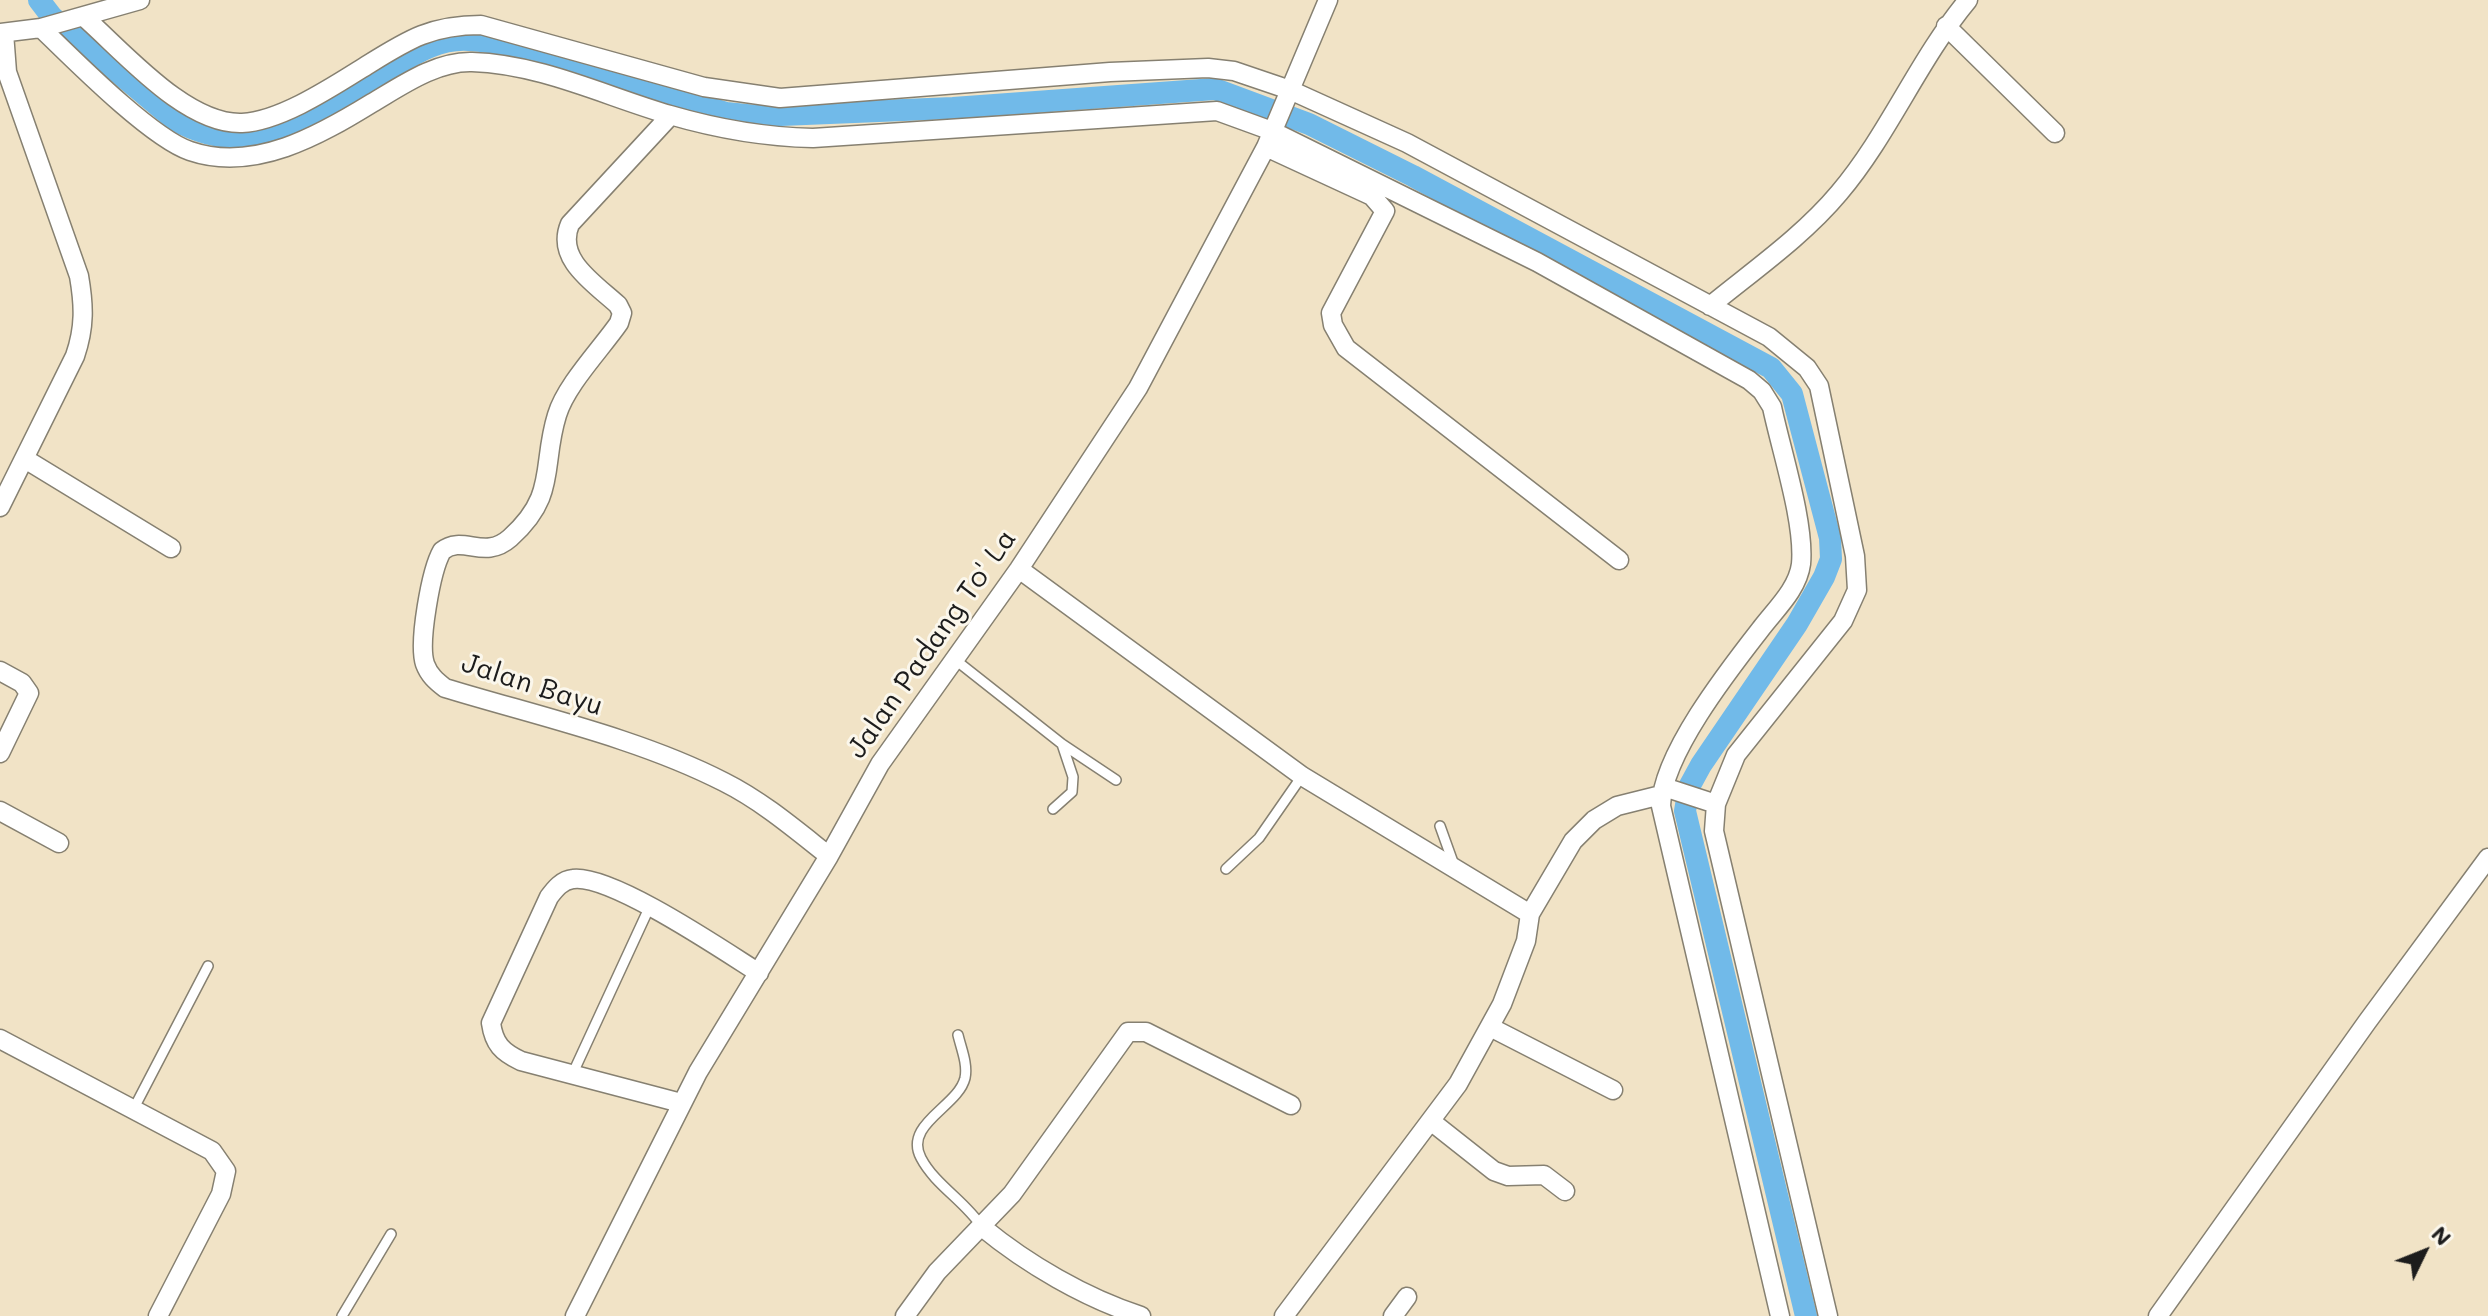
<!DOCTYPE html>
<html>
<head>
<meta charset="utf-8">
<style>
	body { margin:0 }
	#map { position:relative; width:2488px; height:1316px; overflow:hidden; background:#f1e3c6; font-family:Mali,sans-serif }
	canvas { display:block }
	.north { position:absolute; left:2384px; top:1212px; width:80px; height:80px; -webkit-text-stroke:6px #fbf7ec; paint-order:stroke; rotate:47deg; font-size:22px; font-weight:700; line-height:32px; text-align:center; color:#1c1c1c }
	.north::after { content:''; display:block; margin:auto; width:28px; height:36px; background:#1c1c1c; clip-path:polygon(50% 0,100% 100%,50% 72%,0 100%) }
</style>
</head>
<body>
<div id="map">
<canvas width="2488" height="1316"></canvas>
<div class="north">N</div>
</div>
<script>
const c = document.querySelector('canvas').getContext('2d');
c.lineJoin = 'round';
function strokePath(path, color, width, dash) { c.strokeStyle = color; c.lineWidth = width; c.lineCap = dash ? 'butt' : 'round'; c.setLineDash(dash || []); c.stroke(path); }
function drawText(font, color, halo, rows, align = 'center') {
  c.font = font + ' Mali,sans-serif'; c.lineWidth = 6; c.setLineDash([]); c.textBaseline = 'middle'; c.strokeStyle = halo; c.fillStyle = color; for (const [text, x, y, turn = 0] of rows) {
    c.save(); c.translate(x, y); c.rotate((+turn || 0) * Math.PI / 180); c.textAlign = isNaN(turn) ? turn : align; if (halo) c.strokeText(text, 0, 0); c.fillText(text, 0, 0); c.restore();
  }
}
strokePath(new Path2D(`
	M39,0L52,17L175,120C256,166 323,111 391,68C416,53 439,38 469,40C507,42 545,57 581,68C629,83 678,98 726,113L756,116L953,108L1215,89L1309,124L1413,176L1771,368L1792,394L1830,538L1831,559L1824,577L1797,624L1701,765L1689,787L1685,811L1806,1316`), '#71bae9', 22);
const lane = new Path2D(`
	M953,658L1062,744L1116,780
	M1053,809L1072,792L1073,777L1062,744
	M1440,826L1454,865
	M1226,869L1259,838L1302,776
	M958,1035C961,1048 968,1064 965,1078C958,1107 903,1124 921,1158C935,1185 965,1201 982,1227
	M572,1075L650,906
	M133,1110L208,966
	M342,1316L391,1234`);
const street = new Path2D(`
	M84,17C124,52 186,125 242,123C282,121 335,85 369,64C409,39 432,25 481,25L704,87L780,98L1110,72L1208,68L1234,71L1290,90L1407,143L1769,337L1807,368L1819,386L1855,556L1857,590L1843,621L1736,755L1716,804L1714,831L1828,1316
	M1946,26L2055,133
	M41,28C73,59 151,138 190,151C254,173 320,135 372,103C401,86 436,61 472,62C540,64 605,96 670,115C718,129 764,137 813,138L1217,111L1272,131L1537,262L1749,380L1762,391L1772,407C1781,450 1805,523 1801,564C1798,588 1777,608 1763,626C1731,667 1662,754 1661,806L1780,1316
	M0,33L41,28L140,0
	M670,116L570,224C555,259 594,283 618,305L622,313L619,323C601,349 566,385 557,415C541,466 558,495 510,538C484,561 463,534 442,551C431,570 418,643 425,664C429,675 436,681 445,688C537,716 638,738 724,782C762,801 796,830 829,856
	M1266,147L1372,196L1385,211L1331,313L1333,325L1346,348L1619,560
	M1710,306C1754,270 1803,236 1839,193C1889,134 1918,60 1968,0
	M25,459L171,548
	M0,507L75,356C85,327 84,305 79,276L7,72L4,33
	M1019,569L1302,776L1530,914
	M0,671L22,683L29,693L0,753
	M1664,787L1716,804
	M0,811L59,843
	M1490,1027L1613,1090
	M0,1039L212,1151L226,1171L221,1194L158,1316
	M681,1103L521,1061C502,1052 494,1044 491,1023L549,897C555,889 562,880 573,879C611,874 724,951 759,973
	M1432,1122L1494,1171L1508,1176L1544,1175L1565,1191
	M982,1227C1027,1264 1085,1298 1141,1316
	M575,1316L698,1072L829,856L880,764L1019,569L1138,388L1266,147L1328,0
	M905,1316L937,1272L1012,1194L1128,1032H1146L1291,1105
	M1284,1316L1458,1084L1502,1004L1526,941L1530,914L1573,841L1594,820L1617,806L1661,795
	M1393,1316L1407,1297
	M2158,1316L2367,1022L2488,858`);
strokePath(lane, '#868071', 12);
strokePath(street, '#868071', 21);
strokePath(lane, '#fff', 9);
strokePath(street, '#fff', 18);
drawText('28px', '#1c1c1c', '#fbf7ec', [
	["Jalan Padang To' La",932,644,-55],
	["Jalan Bayu",532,685,18]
]);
</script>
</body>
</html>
